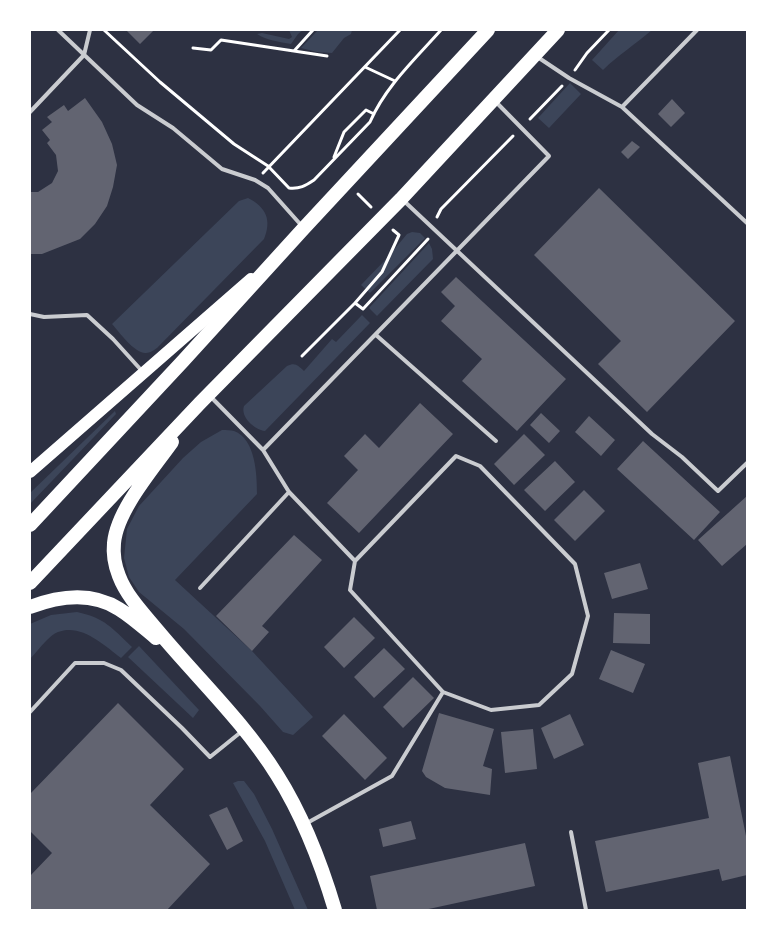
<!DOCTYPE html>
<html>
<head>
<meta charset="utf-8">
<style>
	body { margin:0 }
	#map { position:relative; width:777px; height:940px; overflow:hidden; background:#2d3142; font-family:Overpass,sans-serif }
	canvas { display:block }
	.frame { position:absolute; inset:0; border:31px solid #fff; pointer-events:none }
</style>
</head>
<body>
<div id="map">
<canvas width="777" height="940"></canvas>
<div class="frame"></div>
</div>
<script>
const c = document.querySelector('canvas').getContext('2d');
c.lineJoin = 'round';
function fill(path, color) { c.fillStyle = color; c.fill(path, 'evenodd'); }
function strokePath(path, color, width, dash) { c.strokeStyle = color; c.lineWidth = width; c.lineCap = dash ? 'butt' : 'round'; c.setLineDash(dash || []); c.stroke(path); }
fill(new Path2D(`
	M289,30H303L298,34L291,44C280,42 265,40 257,34L262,33L289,39L292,37Z
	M318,30H352L351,34L344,38L332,53L317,52L301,48Z
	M619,30H652C636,44 618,55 603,70L592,60Z
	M570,83L581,94L549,128L538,118Z
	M248,198C266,207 272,220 264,239L157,348C154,350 150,353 146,353C135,354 119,332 112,324L239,201Z
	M412,232L420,233L425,238L370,293L361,285L388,257L407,234Z
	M429,243L432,249L433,259L377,316L369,308Z
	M362,315L370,323L265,431C255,430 240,417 244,406L287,366C296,362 298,366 304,371L332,339L336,342Z
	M115,411L116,414L30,504V493Z
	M222,430C226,430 231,430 234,431C256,439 257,476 257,494L175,580L252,651L313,717L293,735L283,732L260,706L184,629L139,592L129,577L124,558L127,529L139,506L183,458L201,442Z
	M77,612C105,618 112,628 132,647L121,658C104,645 81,623 58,632C49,635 37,652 30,659V624L51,615Z
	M139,646L199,710L193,718L128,657Z
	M238,781H244L254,794L272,829L308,910H295L265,841L233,783Z`), '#3c4559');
fill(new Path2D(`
	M126,30H154L140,44Z
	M85,98L102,122L112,144L117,165L113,187L107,206L95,224L80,239L42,254H30V192H38L52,183L58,171L56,155L47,143L50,140L42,130L52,122L47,117L64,105L68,111Z
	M672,99L685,113L671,127L658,114Z
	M632,141L640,147L628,159L621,152Z
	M599,188L735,321L647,412L598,364L621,341L534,255Z
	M456,277L566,379L517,431L462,381L482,359L441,321L455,306L441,292Z
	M420,403L453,434L359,533L327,503L358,470L344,456L365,434L379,448Z
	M541,413L560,431L549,443L530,425Z
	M589,416L615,440L601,456L575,432Z
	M524,434L545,455L514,485L494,464Z
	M643,441L720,512L694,540L617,469Z
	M555,461L575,482L545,511L524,490Z
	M584,490L605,511L575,541L554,520Z
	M747,496V544L722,566L698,540Z
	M294,535L322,560L262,626L269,632L252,651L216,616Z
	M640,563L648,589L612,599L604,573Z
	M614,613L650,614V644L613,643Z
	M354,617L375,638L344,668L324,647Z
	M384,648L405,669L374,698L354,677Z
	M611,650L645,664L633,693L599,679Z
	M413,677L434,698L403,728L383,707Z
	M118,703L184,769L150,805L210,864L167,910H30V876L52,853L30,831V794Z
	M439,713L494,729L483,766L492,769L490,795L445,788L426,777L422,771Z
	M344,714L387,758L365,780L322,736Z
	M570,714L584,745L554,759L541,728Z
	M533,729L537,769L505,773L501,732Z
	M730,756L747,841V875L722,881L719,869L606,892L595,841L709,818L698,763Z
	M227,807L243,841L227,850L209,815Z
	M411,821L416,839L383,847L379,829Z
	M525,843L535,886L424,910H377L370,876Z`), '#626471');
strokePath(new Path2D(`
	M104,30L160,82L234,144L268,166L289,188C300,189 305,186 314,180L370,122C385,87 415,59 441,30
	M193,48L211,50L221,40L327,56
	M294,51L313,30
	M365,67L395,81
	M575,70L587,53L609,30
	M530,119L562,86
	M334,157L344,132L366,110L374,114
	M263,173L400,30
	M358,194L371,207
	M437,217L441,209L513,136
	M355,303L382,272L399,235L393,230
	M302,356L355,303L363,309L428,239`), '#fff', 3);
strokePath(new Path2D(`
	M58,30L137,105L173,128L222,169L255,180L268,188L301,225
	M536,56L569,78L622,107L747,223
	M622,107L697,30
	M30,112L84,55L90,30
	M404,201L652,434L682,457L718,491L747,463
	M30,314L44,317L87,315L113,339L142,371
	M376,335L496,441
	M210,396L263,450L289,492L355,561L456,456L480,466L575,564L588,616L572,674L539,705L491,710L443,692L350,590L355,561
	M263,450L549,156L495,101
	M200,588L289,492
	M30,712L75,663H104L121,670L182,728L210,757L241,732
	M307,823L392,776L443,692
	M571,832L586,910`), '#caccd0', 4);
strokePath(new Path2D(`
	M30,472L251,279`), '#fff', 12);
strokePath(new Path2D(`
	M172,442C153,469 117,510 114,543C113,553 115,566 119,576C127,597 144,614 158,631C198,679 244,722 277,775C303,816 321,863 335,910
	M30,525L183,361L304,228L488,30
	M30,583L200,403L401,199L558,30
	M30,607C59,596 91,591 119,609C132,617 144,628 156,638`), '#fff', 14);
</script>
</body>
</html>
